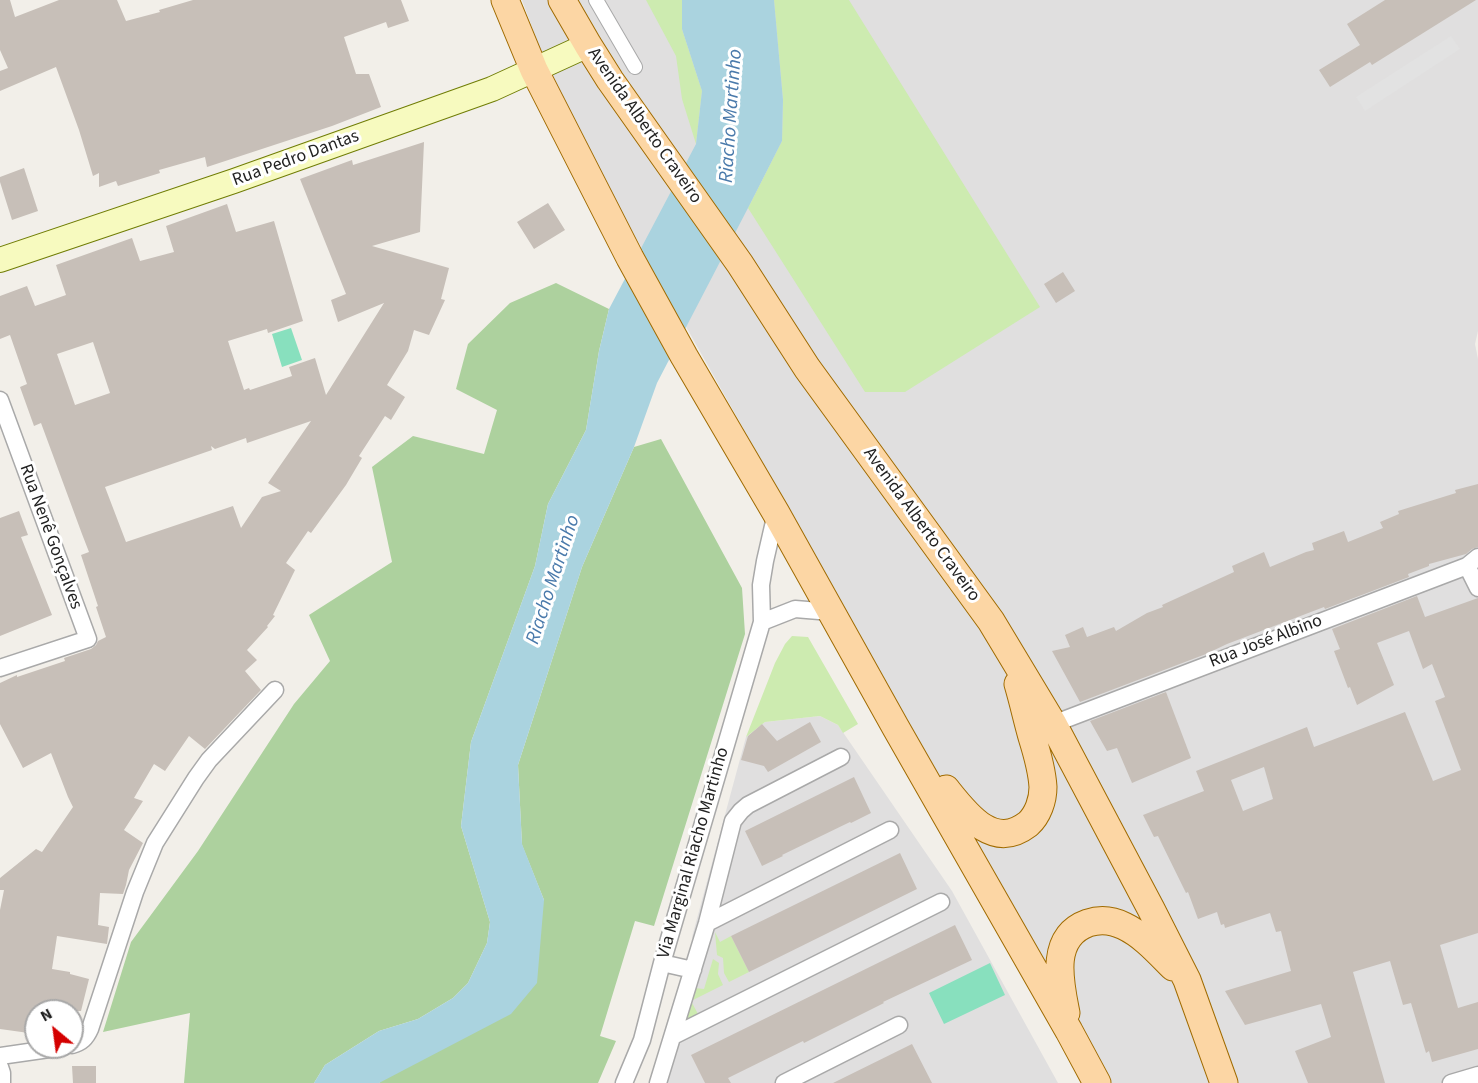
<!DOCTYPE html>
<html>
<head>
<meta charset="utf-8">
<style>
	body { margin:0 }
	#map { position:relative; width:1478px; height:1083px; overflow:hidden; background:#f2efe9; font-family:"Source Sans 3",sans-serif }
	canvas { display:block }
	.north { position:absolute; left:24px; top:999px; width:60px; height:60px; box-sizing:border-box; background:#fff; border:2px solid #a7a7a7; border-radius:50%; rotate:331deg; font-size:16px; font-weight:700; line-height:24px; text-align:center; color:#222 }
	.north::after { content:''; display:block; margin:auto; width:21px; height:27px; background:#d40000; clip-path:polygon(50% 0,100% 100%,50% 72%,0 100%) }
</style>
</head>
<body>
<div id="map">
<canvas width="1478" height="1083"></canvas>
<div class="north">N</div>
</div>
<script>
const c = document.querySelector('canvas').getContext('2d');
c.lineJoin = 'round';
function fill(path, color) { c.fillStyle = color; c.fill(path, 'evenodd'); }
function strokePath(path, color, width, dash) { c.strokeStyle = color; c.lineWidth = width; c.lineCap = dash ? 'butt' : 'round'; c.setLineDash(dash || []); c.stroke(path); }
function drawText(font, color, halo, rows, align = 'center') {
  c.font = font + ' "Source Sans 3",sans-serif'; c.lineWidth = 6; c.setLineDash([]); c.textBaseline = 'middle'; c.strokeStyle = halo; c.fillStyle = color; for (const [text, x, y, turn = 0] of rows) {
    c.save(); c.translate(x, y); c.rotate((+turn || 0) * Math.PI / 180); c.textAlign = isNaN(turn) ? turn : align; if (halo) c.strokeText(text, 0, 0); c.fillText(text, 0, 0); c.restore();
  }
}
fill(new Path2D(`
	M522,0H1478V331L1475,344L1478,359V1081L1470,1083H1112L582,142L543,57Z
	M820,716L838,725L952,891L1058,1083H649L674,999L686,992L701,954L692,937L746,737L765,722Z`), '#e0dfdf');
fill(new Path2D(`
	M646,0H682V29L702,91L696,144L682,99L676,56Z
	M774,0H849L1040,307L905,392H865L748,208L782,141L783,100Z
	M792,636L808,637L858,724L843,733L838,725L820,716L765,722L746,737L775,663L785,644Z
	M715,932L720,942L731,936L749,972L729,982L724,973L723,958L717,955Z
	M713,959L719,963L718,974L723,985L691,1001L698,1014L686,1020L695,988L704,989Z`), '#cdebb0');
fill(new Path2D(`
	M556,283L609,309L599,351L586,430L548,504L535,566L471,742L461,826L490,922L487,943L468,983L453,998L418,1019L379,1031L325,1065L314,1083H184L190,1013L103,1032L131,942L198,851L294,704L330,661L309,615L392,562L372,467L413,436L484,454L497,410L456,389L468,344L510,303Z
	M661,439L742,588L745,634L654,926L635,921L600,1036L616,1041L598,1083H379L544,900L522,845L518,765L582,567L634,447Z`), '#add19e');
fill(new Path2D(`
	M291,328L302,360L282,367L272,334Z
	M990,963L1005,995L944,1024L929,993Z`), '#88e0be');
fill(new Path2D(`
	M1451,36L1460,49L1365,111L1356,97Z`), '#e2e2e2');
fill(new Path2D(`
	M682,0H774L783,100L782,141L748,208L657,383L634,447L582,567L518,765L522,844L544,900L537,983L511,1014L379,1083H314L325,1065L379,1031L418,1019L453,998L468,983L487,943L490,922L461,826L471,742L535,566L548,504L586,430L599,351L609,309L696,144L702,91L682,29Z`), '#aad3df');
fill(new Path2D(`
	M0,0H10L15,17L59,0H117L126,21L160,12L159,10L193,0H401L409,21L388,28L386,22L344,37L356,74H369L381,107L332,126L207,167L205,157L159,170L160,173L118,186L116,181L99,187V173L93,176L79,130L56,67L0,91V71L8,68L0,50Z
	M1385,0H1476L1372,65L1370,62L1330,87L1319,70L1360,45L1347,24Z
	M424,142L420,232L372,246L449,268L441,299L445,300L429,335L414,330L408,351L387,385L405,397L391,420L385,416L359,456L362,458L346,485L311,533L308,531L286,563L295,570L273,615L275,616L267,626L268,627L247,650L257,660L245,671L261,690L205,749L189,736L165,771L154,764L134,798L143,801L124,830L143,843L129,870L126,885L123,894L100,893L98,925L109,927L107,944L57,936L52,969L70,972V974L89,979L81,1011H36V1034L0,1029V910L4,890H0V878L36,849L42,852L73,807L68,797L51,753L23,768L0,724V683L17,675V677L65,661L64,658L91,649L96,645L98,641L106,637L96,607L98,606L81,555L89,552L82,534L41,423L34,426L20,387L27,384L10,335L0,339V296L27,286L35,306L66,295L56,265L132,238L140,261L174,252L166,226L227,204L236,232L274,221L303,321L268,333L267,329L228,341L244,390L249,388L250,390L292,376L289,367L315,358L326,395L384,303L338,322L331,300L346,294L300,179L352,160L353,165ZM93,342L110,393L75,405L57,354ZM311,421L268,483L281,491L262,497L241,528L233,506L126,542L105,487L212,450L211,446L215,449L246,438L247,443Z
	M24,168L38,211L12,220L0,182V177Z
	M548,203L565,230L534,249L517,222Z
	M1063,272L1075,291L1056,303L1044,284Z
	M1478,484V547L1472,549L1466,554L1429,564V566L1408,574L1409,577L1325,609L1324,607L1227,644L1206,654L1080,702L1052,651L1070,647L1065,635L1083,627L1087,637L1114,627L1116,631L1147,613L1163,607L1162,605L1234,572L1232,566L1264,552L1270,567L1306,552L1314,550L1312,543L1344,531L1348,542L1383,528L1380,522L1399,514L1398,511L1456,493L1455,490Z
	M19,511L28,535L21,537L52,615L0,636V518Z
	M1417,596L1425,617L1478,598V933L1440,945L1458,1008L1478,1002V1049L1432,1062L1429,1051L1426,1053L1411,1003L1403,1005L1390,961L1353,972L1385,1083H1308L1295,1051L1331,1037L1321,1004L1245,1025L1225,991L1291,971L1281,931L1276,932L1270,913L1225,928L1224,924L1221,925L1217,912L1198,919L1188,892L1186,893L1158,836L1154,837L1143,815L1204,791L1196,771L1307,727L1314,747L1405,712L1433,781L1461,770L1435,701L1445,697L1432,664L1423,669L1409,631L1377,643L1394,685L1357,705L1350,687L1348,688L1334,651L1340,649L1332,629ZM1264,767L1273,799L1243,811L1231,780Z
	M1166,692L1191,758L1132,783L1117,748L1107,751L1090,721Z
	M810,722L821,742L768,772L764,766L741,760L748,736L762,724L777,741Z
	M854,777L871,813L851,823L850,822L782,855L783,856L762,866L745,831Z
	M900,853L917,889L749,972L731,936Z
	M955,925L972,960L883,1002L884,1003L804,1043L803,1041L728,1078L731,1083H705L691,1055Z
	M912,1044L932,1083H833Z
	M72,1066H96V1083H73Z`), '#c7bfb8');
const pedestrian = new Path2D(`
	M596,0L635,67`);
const minor = new Path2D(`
	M0,400L88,639L0,668
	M1467,566L1478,588
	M762,622L795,609L831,612
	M1053,724L1467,566L1478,557
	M707,923L890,830
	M662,963L693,970
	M673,1036L941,902
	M72,1045C82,1042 86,1038 90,1029L135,892L155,843L196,778L209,760L275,690
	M0,1056L63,1047
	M0,1067L2,1073V1083
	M624,1083L642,1040L662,963L762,622L761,585L765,561L776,513
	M658,1083L707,923L733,821L741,811L748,805L841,757
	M784,1083L899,1025
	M1451,1083L1478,1075`);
const secondary = new Path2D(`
	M0,260L234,181L492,89L588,45`);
const primary = new Path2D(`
	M505,0L534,70L630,258L684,356L776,513L896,728L1069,1031L1097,1083
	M562,0L588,45L610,80L740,264L807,368L991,621L1053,724L1151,909L1187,980L1224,1083
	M946,789C966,814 993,851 1028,824C1038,815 1043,800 1043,787C1042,770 1037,753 1032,737C1027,719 1023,701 1018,684
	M1066,1013C1060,983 1049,937 1088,923C1100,919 1112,920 1124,926C1143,935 1158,952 1173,967`);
strokePath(pedestrian, '#a9a9a9', 16);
strokePath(minor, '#a9a9a9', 19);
strokePath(secondary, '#707d05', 26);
strokePath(primary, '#a06b00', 29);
strokePath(pedestrian, '#fff', 14);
strokePath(minor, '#fff', 16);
strokePath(secondary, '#f7fabf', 24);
strokePath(primary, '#fcd6a4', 27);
drawText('18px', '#222', '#fff', [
	["Avenida Alberto Craveiro",644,126,55],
	["Rua Pedro Dantas",296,159,-20],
	["Avenida Alberto Craveiro",921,525,54],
	["Rua Nenê Gonçalves",50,537,70],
	["Rua José Albino",1266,642,-21],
	["Via Marginal Riacho Martinho",694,853,-74]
]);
drawText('italic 20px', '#4a7aab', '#fff', [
	["Riacho Martinho",732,116,-86],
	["Riacho Martinho",554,580,-72]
]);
</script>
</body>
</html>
